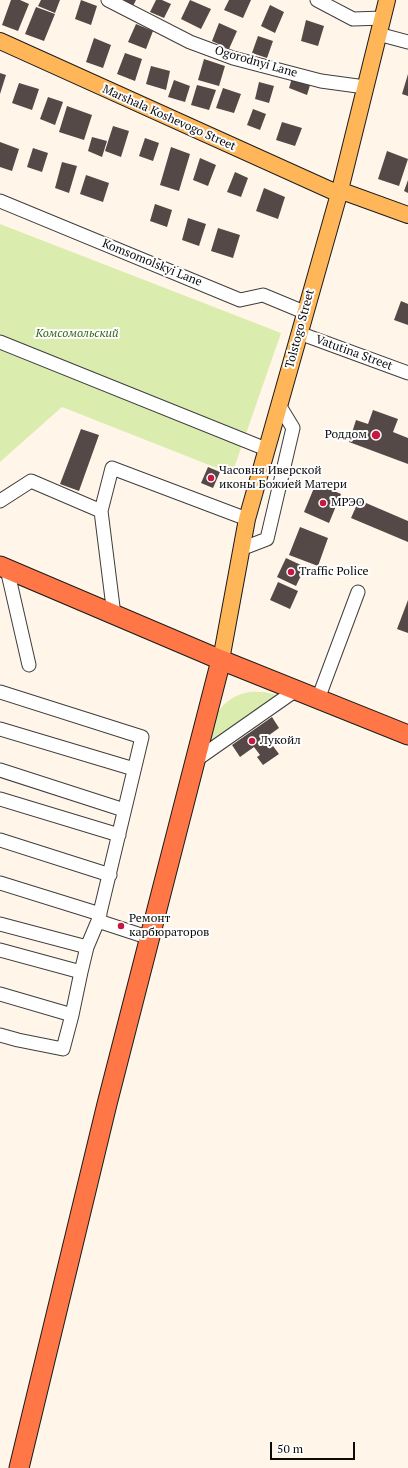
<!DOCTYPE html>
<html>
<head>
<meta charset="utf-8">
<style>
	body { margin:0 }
	#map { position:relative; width:408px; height:1468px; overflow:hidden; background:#fff6e9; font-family:"PT Serif",serif }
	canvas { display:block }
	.scale { position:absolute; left:270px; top:1442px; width:85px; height:18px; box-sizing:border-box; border:2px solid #0b0b0b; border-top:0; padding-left:5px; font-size:12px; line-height:14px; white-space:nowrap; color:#0b0b0b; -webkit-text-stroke:3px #fff; paint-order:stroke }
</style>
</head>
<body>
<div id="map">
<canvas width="408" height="1468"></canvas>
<div class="scale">50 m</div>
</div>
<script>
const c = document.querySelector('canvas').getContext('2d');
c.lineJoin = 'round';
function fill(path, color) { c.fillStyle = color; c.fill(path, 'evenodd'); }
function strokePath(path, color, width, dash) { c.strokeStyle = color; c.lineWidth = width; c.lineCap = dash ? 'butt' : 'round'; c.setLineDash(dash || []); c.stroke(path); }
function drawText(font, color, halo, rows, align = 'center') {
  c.font = font + ' "PT Serif",serif'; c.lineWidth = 4; c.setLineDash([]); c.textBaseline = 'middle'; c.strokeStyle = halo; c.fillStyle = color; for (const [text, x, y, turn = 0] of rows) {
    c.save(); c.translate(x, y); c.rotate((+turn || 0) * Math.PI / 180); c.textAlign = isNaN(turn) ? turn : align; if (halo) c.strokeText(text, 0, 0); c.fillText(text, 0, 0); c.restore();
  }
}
fill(new Path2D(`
	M0,224L281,333L232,474L62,407L0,462Z
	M264,692L281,696L205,748C210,723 218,700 245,693C251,691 258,692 264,692Z`), '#dbecaf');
fill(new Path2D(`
	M11,0H20L29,4L18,31L2,25Z
	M41,0H60L55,13L38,6Z
	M81,0L97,6L91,25L75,19Z
	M122,0H136L133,6Z
	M156,0H162L171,4L164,18L150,12Z
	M190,0L211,9L201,29L181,19Z
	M229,0H251L243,18L224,10Z
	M270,5L284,12L275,33L261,26Z
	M36,7L55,14L44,41L25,34Z
	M306,20L324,26L318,46L301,41Z
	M219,23L237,31L229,49L212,41Z
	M136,24L153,31L146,49L128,42Z
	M258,36L273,41L267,58L252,53Z
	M94,38L111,45L103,68L86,62Z
	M125,53L142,59L135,81L117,74Z
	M204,59L225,66L219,86L198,80Z
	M151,66L170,71L166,90L146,84Z
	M0,73L6,75L0,94Z
	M408,74V96L402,94Z
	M293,75L311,82L307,95L289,88Z
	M174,80L190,86L185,102L168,97Z
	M259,82L274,86L269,103L255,99Z
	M19,83L39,89L32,110L12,103Z
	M197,85L216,90L209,110L191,105Z
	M223,88L241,94L234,113L216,108Z
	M48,97L63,102L55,125L40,119Z
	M67,106L92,115L84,140L59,132Z
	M253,109L266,114L260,130L247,125Z
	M282,122L302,128L295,146L276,140Z
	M113,126L129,131L121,157L105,151Z
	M92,137L107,141L102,157L88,151Z
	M145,138L159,143L153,161L139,156Z
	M0,142L19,149L12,171L0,167Z
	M171,147L190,154L179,191L160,185Z
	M33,148L48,153L42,172L27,167Z
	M387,151L408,159L399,186L378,179Z
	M200,158L216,165L208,186L193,180Z
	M62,162L77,166L69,193L55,188Z
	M235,172L248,178L241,197L227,192Z
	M86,175L109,183L103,202L80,194Z
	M408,180V193L404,191Z
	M264,188L285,197L278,219L256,211Z
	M155,204L172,210L167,227L150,221Z
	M188,218L206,224L199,246L182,240Z
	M218,228L240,235L233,258L211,251Z
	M401,301L408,304V325L394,320Z
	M373,410L398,419L393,432L408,438V464L349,442L356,420L368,424Z
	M81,429L99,435L79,491L60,484Z
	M208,467L220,472L213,488L201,483Z
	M316,483L341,494L329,523L304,512Z
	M359,500L408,521V542L351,518Z
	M300,527L328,538L318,566L289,555Z
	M286,558L305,567L296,586L277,577Z
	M278,582L298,591L290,609L270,600Z
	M408,600V633L397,629Z
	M272,717L279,728L265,738L271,747L273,746L279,754L263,765L257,757L260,755L254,747L240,757L232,745Z`), '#544946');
const minor = new Path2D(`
	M108,0L190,42L233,58L321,81L365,87
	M317,0L353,19L383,18
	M378,34L408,42
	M0,201L240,300L263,295L304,312
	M299,333L408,373
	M0,342L266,449
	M0,501L31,481L101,511L114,615
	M101,511L112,468L247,519
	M241,549L267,539L293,428L279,405
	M7,569L29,665
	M0,692L142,737L98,921L87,947L0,924
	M318,699L358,592
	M0,729L134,769
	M196,760L296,690
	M0,770L124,810
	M0,799L119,835
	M0,840L110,875
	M0,883L100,914
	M98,921L150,938
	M0,950L81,972L72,1015
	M81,972L87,947
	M0,994L72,1015L63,1049L18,1040L0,1035`);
const major = new Path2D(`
	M0,41L339,194
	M339,190L408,215
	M221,660L247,519L339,194L387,0`);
const highway = new Path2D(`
	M0,566L221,660L408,735
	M19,1468L107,1104L221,660`);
strokePath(minor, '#3e3e3e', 15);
strokePath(major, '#1c1c1c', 18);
strokePath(highway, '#1c1c1c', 21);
strokePath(minor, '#fff', 13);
strokePath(major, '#ffb659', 16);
strokePath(highway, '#ff7747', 19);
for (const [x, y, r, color] of [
	[376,435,5,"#c61842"],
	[211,478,4,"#c61842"],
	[323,503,4,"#c61842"],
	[291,572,4,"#c61842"],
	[252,741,4,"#c61842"],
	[121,926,4,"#c61842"]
]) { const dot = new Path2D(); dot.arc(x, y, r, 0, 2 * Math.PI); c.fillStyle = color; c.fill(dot); strokePath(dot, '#fff', 1.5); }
drawText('12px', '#0b0b0b', '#fff', [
	["Ogorodnyi Lane",256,62,16],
	["Marshala Koshevogo Street",169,118,24],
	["Komsomolskyi Lane",152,263,22],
	["Tolstogo Street",300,329,-75],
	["Vatutina Street",354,353,20]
]);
drawText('italic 12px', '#376717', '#fff', [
	["Комсомольский",77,334]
]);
drawText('12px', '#0b0b0b', '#fff', [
	["Роддом",367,435,"right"],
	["Часовня Иверской",219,471],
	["иконы Божией Матери",219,485],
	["МРЭО",331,503],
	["Traffic Police",299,572],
	["Лукойл",260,741],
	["Ремонт",129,919],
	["карбюраторов",129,933]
], 'left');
</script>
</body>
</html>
